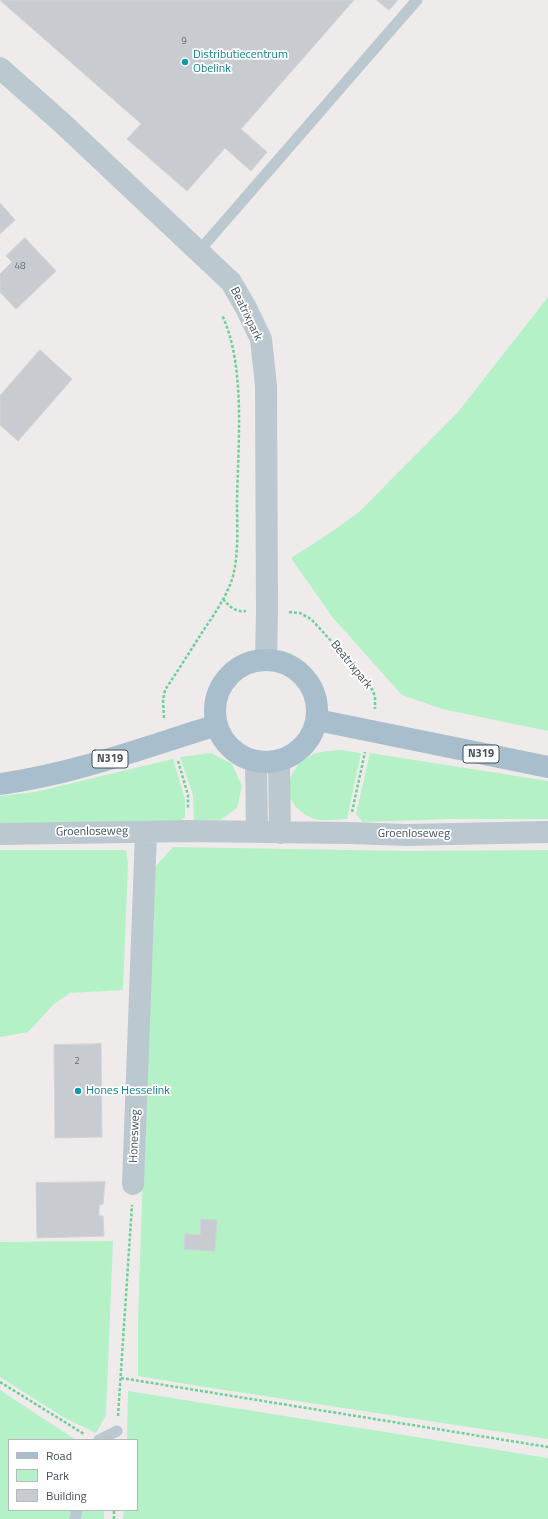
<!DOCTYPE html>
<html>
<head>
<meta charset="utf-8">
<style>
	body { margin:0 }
	#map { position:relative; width:548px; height:1519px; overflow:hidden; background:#efebeb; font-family:"Titillium Web",sans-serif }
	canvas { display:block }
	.legend { position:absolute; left:8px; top:1439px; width:130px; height:72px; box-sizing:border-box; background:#fff; border:1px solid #b4b9bd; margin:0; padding:5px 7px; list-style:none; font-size:12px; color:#43515a }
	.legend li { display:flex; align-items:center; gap:8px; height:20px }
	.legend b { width:20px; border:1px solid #b4b9bd }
</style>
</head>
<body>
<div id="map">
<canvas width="548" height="1519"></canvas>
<ul class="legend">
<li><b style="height:5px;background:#a9becd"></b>Road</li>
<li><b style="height:11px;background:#b5f1c7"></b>Park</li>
<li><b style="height:11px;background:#c8ccd1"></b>Building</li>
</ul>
</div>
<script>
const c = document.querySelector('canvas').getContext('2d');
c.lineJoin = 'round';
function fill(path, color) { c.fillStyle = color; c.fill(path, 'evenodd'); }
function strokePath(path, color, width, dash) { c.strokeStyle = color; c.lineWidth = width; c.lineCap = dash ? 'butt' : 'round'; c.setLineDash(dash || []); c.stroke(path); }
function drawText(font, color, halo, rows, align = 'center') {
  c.font = font + ' "Titillium Web",sans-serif'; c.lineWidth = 3.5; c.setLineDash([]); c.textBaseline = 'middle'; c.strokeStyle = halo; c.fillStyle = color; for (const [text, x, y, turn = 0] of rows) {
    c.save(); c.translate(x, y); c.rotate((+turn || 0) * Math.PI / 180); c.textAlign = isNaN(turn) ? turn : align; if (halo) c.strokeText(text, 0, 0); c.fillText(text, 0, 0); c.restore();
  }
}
fill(new Path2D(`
	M548,297V731L442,709L402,695L333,618L291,558L333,531L359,512L376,495L458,412Z
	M341,750L361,753L347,819C338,819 327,821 319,820C284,812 278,776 308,757C317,751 330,751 341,750Z
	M211,753L232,764L242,786L237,808L220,820L194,821L193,795L180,757Z
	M370,753L548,781V819H449L363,822L356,814Z
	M173,759L185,799V817L178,822L0,825V796L35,792Z
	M173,847L409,851L548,850V1439L205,1387L138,1376V1319L153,869Z
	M0,850H126L128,863L123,990L70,993L54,1004L28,1032L0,1037Z
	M113,1241L106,1415L96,1433L63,1417L0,1377V1242Z
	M0,1390L76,1440H9V1510H104V1519H0Z
	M128,1391L548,1458V1519H123L124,1510H137V1440H127Z`), '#b5f1c7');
const building = new Path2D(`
	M0,0H354L241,129L267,152L251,171L225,148L187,191L127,139L141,124Z
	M377,0H398L389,10Z
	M0,203L15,220L0,234Z
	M25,238L56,271L16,309L0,292V274L12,262L6,256Z
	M40,350L72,379L18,441L0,425V396Z
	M101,1044L102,1137L55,1138L54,1045Z
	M105,1182L103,1204L99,1205V1216H103L104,1236L37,1238L36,1183Z
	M201,1219L217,1220L215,1251L184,1249L185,1234L200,1235Z`);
fill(building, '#c8ccd1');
strokePath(building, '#cfd2d8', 1);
strokePath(new Path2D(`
	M223,599C230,607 235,612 246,611
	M289,612L300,613L311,619L324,633L371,687L375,696V709
	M164,718L163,700L165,690C177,672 189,653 201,634C213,616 227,597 233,576C239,552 237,525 237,501C238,444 246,366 222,315
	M178,761L188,795V808
	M352,812L365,752
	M121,1378L548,1447
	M0,1382L84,1434
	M118,1416L132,1205
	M114,1519V1510`), '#6bd196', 2.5, [3, 2]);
strokePath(new Path2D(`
	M199,251L417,0
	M99,1440L117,1431
	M75,1519L77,1510`), '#bbc8cf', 11);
strokePath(new Path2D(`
	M279,760L280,833
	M256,761L257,832
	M0,834L189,831L348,833L407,835L548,832
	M133,1184L146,832`), '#bbc8cf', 22);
strokePath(new Path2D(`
	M0,68L61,122L231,282L246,308L261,339L266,386L267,611L266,660`), '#bbc8cf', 22);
strokePath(new Path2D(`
	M215 711a51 51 0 1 1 102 0a51 51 0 1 1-102 0Z
	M317,720L548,767
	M0,784C75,774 145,747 217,725`), '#a9becd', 22);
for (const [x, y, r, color] of [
	[185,62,4,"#0f9aa8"],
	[78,1091,4,"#0f9aa8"]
]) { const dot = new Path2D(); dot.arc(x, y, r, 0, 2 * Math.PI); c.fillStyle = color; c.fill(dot); strokePath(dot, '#fff', 1.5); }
drawText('10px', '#647078', null, [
	["9",184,42],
	["48",20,267],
	["2",77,1062]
]);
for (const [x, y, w] of [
	[481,754,36],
	[110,759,36]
]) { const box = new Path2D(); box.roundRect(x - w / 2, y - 9, w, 18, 3); c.fillStyle = '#fff'; c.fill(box); strokePath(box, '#43515a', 1); }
drawText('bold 11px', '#43515a', null, [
	["N319",481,754],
	["N319",110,759]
]);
drawText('12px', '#0d838f', '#fff', [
	["Distributiecentrum",193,55],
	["Obelink",193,69],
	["Hones Hesselink",86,1091]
], 'left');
drawText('12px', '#43515a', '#fff', [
	["Beatrixpark",246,314,64],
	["Beatrixpark",351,665,51],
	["Groenloseweg",92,832,-1],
	["Groenloseweg",414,834],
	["Honesweg",135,1136,-88]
]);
</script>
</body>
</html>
